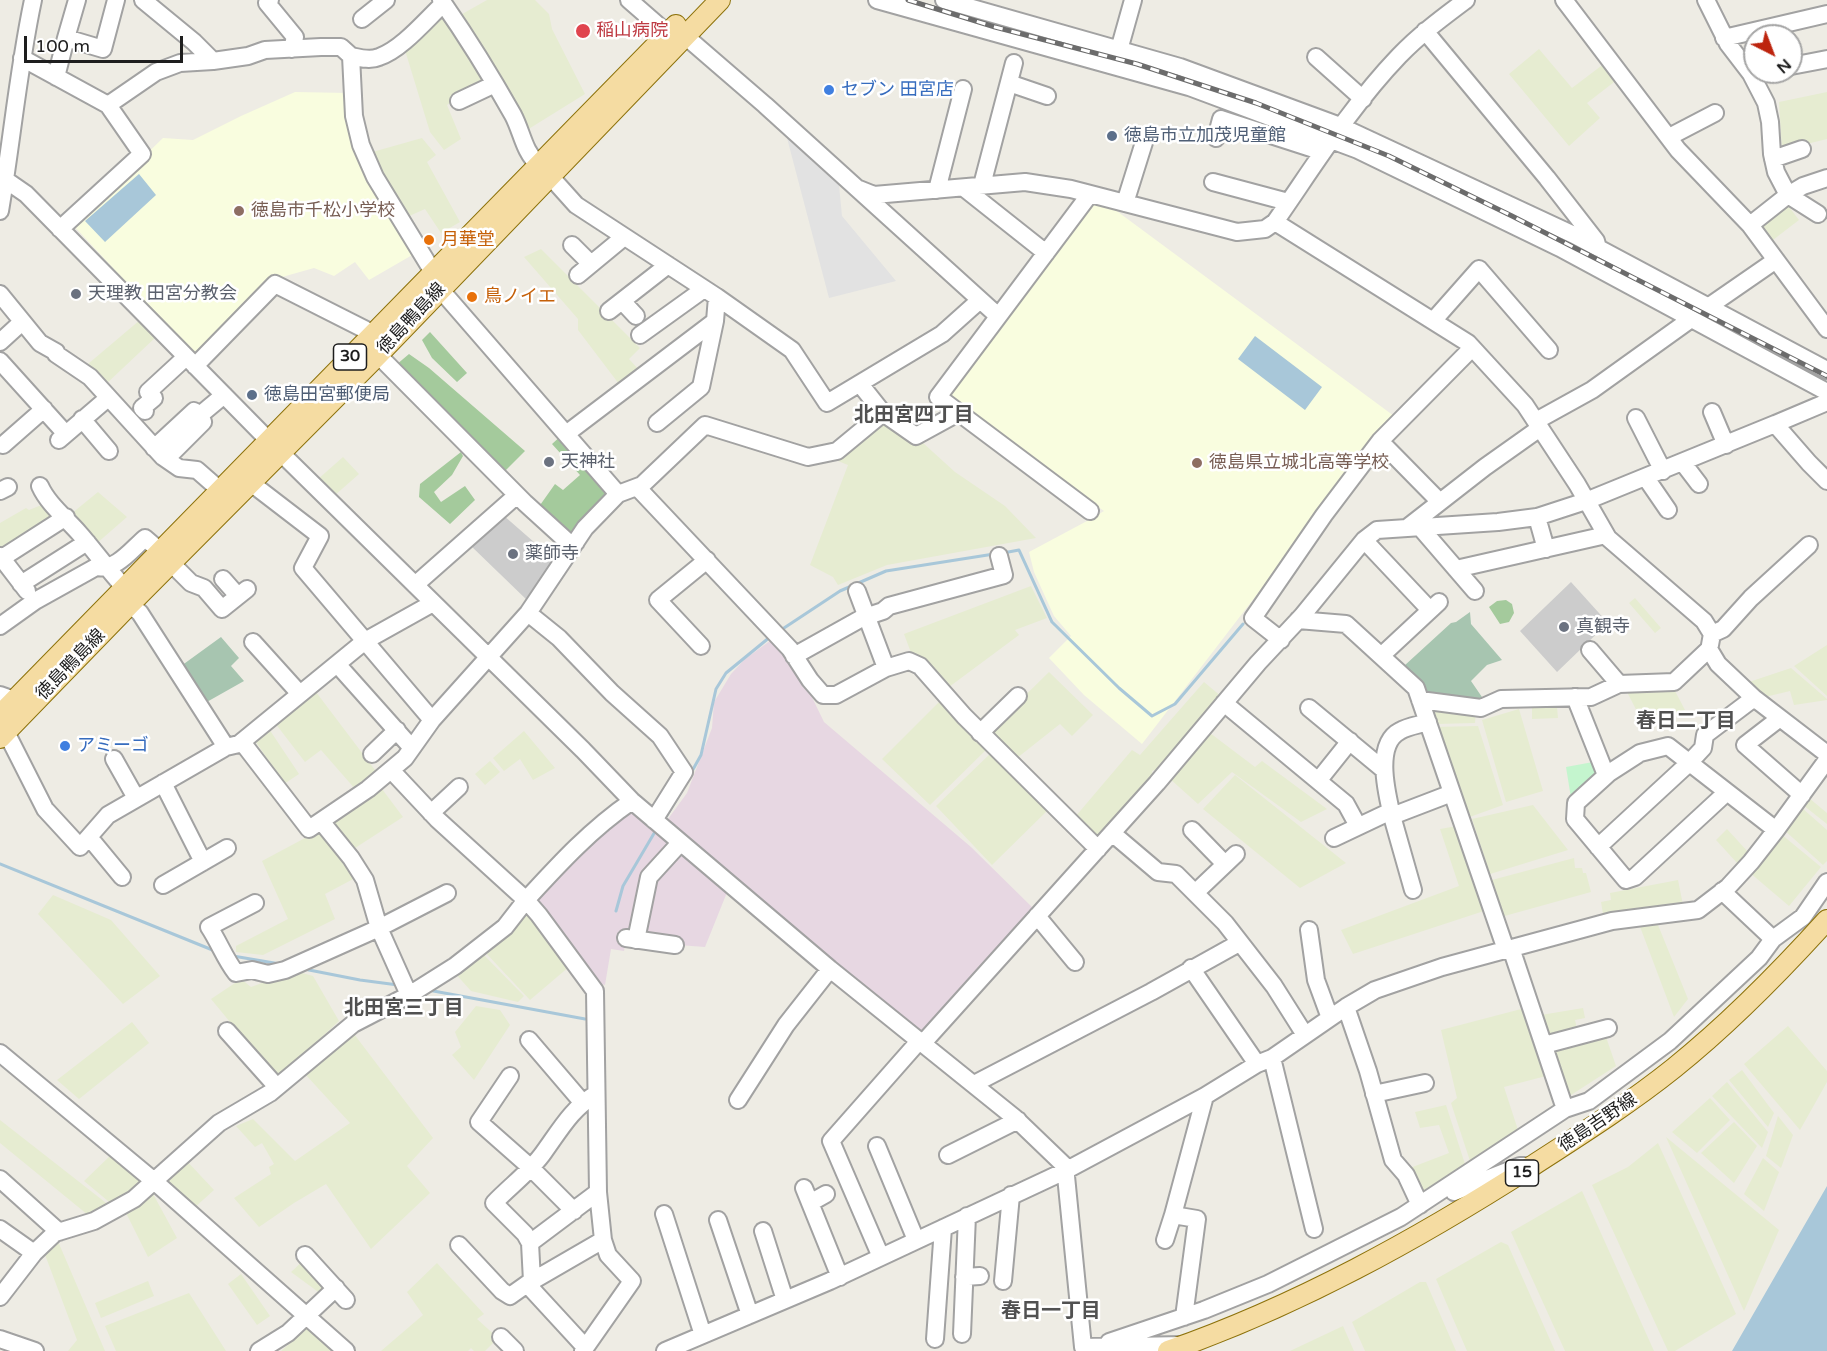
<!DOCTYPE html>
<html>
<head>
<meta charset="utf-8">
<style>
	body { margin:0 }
	#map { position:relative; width:1827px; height:1351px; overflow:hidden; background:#eeece4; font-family:"Varela Round",sans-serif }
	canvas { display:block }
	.north { position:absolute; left:1743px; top:24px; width:60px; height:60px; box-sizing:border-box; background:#fff; border:2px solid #a5a5a5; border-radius:50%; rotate:138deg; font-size:16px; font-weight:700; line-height:24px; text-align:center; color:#1e1e1e }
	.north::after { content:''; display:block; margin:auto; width:21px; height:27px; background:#bd240e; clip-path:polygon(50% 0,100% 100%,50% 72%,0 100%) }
	.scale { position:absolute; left:24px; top:36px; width:159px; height:27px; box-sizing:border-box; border:3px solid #1e1e1e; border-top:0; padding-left:8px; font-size:18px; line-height:21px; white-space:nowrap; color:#1e1e1e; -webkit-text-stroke:4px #fff; paint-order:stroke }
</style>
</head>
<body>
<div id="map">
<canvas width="1827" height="1351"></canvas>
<div class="north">N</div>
<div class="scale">100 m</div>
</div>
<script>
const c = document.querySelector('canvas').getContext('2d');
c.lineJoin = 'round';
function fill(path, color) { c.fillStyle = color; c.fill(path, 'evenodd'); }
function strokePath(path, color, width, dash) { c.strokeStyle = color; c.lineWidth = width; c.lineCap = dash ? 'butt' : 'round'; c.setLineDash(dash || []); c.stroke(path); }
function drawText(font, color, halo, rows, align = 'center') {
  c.font = font + ' "Varela Round","Noto Sans JP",sans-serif'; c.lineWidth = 5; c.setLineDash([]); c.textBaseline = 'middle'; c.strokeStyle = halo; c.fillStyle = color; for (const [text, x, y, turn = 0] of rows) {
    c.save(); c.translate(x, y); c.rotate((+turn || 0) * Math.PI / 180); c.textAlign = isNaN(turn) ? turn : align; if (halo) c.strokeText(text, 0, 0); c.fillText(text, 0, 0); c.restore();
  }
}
fill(new Path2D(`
	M774,638L806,685L824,722L971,847L1036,911L920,1035L732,880L705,947L626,941L624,951L611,949L605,985L591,981L530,898L630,803L660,830L687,793L712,728L714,702L731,674L745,659Z`), '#e7d7e2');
fill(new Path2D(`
	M295,92L348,93L414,254L369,280L355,262L334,276L314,268L275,279L196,357L73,225L163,138L193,140L241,116Z
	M1093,200L1114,209L1394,416L1142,744L1084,695L1049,658L1071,636L1054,616L1034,572L1029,552L1087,521L1104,511L946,399Z`), '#f9fddf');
fill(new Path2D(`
	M503,515L558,563L529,602L470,545Z
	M1571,582L1608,623L1557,672L1520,631Z`), '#ccc');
fill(new Path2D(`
	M487,0H535L549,14L552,29L585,94L527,130L457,17Z
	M442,13L485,77L447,105L461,139L444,150L430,132L404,47Z
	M1539,49L1572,88L1605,63L1618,79L1587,103L1600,118L1569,146L1509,74Z
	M1827,92V139L1782,150L1779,102Z
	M422,138L436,155L427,162L460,222L441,233L425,209L407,217L369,153Z
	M1786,203L1799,220L1769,243L1756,226Z
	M541,249L640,348L629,359L639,370L619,384L578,330V319L524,257Z
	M140,320L157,336L105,385L82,369Z
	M884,419L922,442L955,472L1005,506L1036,538L887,565L838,585L833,577L810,565L848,465L833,459Z
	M343,457L359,474L334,496L317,480Z
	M98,492L127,517L96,544L71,514Z
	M44,504L56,518L0,550V523L26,508L29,510Z
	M1031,586L1047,618L1015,630L1019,635L949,687L913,658L904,634Z
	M1635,598L1661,628L1655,633L1629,603Z
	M1827,645V696L1794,666Z
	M1791,668L1827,699V700L1794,705L1790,691L1765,697L1749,682Z
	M1049,672L1093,715L1072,736L1060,724L1017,758L986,734Z
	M1204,682L1222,697L1162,768L1152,771L1153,775L1132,804L1097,838L1075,817L1132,750L1140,755Z
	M1674,689L1685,710L1643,723L1627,692Z
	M316,692L378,774L356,790L321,750L305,762L275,723Z
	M942,699L989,747L930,805L882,759Z
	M1557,707L1558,718L1532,719V708Z
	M1519,709L1543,791L1506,802L1482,720Z
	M1435,711H1476L1475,723L1436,724Z
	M1478,726L1503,805L1467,818L1434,727Z
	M269,729L299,774L284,784L254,739Z
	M524,731L555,768L533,780L520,759L504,771L493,758Z
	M1210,733L1255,767L1262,761L1327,809L1301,822L1232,772L1198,804L1169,778Z
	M993,751L1048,810L992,865L936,806Z
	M490,761L500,772L485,785L475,774Z
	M1235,775L1346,863L1300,888L1203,809Z
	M382,789L403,817L352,850L329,823L356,804Z
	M1809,798L1827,813V824L1803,805Z
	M1533,805L1568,850L1490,874L1472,819Z
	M1802,808L1827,830V861L1823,865L1783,829Z
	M1457,826L1487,910L1353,954L1341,930L1459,886L1440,829Z
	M1727,829L1749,853L1738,864L1716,840Z
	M320,830L357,877L325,894L335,919L263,955L236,952V946L288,919L262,861Z
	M1781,834L1821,867L1789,906L1749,872Z
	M1574,858L1575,868H1582L1583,873H1586L1591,892L1501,917L1492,880Z
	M1678,880L1683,905L1604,920L1601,902L1611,900L1610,893Z
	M53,895L111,920L160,976L123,1004L38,914Z
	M526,904L570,966L530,1000L483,950Z
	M1656,920L1688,999L1674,1017L1639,924Z
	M481,952L524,996L518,1002L471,991L454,972Z
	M295,971L313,976L339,1021L277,1079L211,999L241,979L251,987Z
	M476,1006L500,1010L510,1025L474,1080L452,1055L461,1047L455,1032Z
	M1525,1008L1546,1076L1504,1087L1518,1130L1470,1161L1451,1103L1457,1098L1441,1030Z
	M1583,1008L1585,1018L1575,1020L1577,1029L1553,1037L1543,1032L1541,1015Z
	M132,1022L149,1043L79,1099L57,1080Z
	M1788,1026L1827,1071V1082L1800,1130L1744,1064Z
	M354,1034L433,1138L407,1166L430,1193L371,1249L326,1184L294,1203L259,1227L234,1198L271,1174L269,1167L274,1164L262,1143L255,1147L236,1126L253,1119L295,1161L350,1123L305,1074Z
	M1605,1034L1616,1066L1571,1095L1565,1097L1551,1048Z
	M1742,1070L1774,1113L1768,1127L1729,1080Z
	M1727,1082L1768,1132L1762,1148L1712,1096Z
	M1710,1098L1730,1120L1697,1153L1672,1132Z
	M1446,1105L1465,1164L1421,1194L1410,1168L1449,1153L1439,1125L1420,1128L1415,1112Z
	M1778,1116L1793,1135L1781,1168L1766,1156Z
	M0,1120L110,1206L88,1215L0,1143Z
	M1734,1122L1757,1146L1734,1183L1701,1153Z
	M1666,1137L1779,1230L1744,1311Z
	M1658,1143L1736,1314L1675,1351H1668L1592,1185L1628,1167Z
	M112,1154L144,1178L143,1185L114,1206L84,1181Z
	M1763,1158L1779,1172L1764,1211L1744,1194Z
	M185,1159L214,1190L193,1209L161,1181Z
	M1582,1191L1654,1351H1565L1511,1232Z
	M152,1192L177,1238L148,1257L125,1211Z
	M57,1239L105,1351H68L77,1340L44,1252Z
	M1501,1242L1508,1245L1555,1351H1467L1436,1279Z
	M304,1260L328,1288L321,1294L291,1272Z
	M437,1263L484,1314L477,1319L498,1338L485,1351H474L471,1348L468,1351H381L423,1315L407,1292Z
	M241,1274L270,1316L257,1325L228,1284Z
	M148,1281L154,1296L101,1318L95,1303Z
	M1420,1282H1426L1456,1351H1365L1352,1322Z
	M189,1293L226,1351H116L105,1326Z
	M1343,1326L1354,1351H1290Z
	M309,1327L332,1349L330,1351H281Z`), '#e6ecd1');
fill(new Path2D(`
	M430,332L467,373L457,382L432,358L422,340Z
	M409,354L429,368L525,451L503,473L396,365Z
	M563,434L613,496L570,537L538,508L555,484L563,490L580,475L552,444Z
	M461,452L463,456L452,475L434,492L441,502L465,486L475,500L450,524L419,497L420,484Z
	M1506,600L1512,604L1514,613L1509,622L1500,624L1489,607L1497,601Z`), '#a4ca9c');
fill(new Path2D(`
	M1470,612L1471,624L1502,660L1487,665L1471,681L1484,700L1423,696L1404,666L1451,623L1456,622Z
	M221,637L239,658L231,666L244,681L205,703L181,666Z`), '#a7c5b0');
fill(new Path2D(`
	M1593,762L1599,775L1571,798L1566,767Z`), '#c4f5ce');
fill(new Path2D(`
	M787,138L839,185L842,216L896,281L829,298Z`), '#e2e2e2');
fill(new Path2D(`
	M139,174L156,195L105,242L85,221Z
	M1255,336L1322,387L1305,410L1238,359Z
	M1827,1186V1351H1732Z`), '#a8c7d9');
strokePath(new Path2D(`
	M1003,553L1019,550L1052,622L1119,688L1152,716L1175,704L1243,624
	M781,630L840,591L886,571L994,554
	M691,773L701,755L716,689L726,673L770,637
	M664,820L681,792
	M0,864L215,951
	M616,911L623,886L656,830
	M233,956L280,964
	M304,969L360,980L398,985
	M428,990L585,1019`), '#a8c7d9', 3);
const minor = new Path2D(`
	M270,0L267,3L295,37L292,49
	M441,0C467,37 491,76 513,115C522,132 524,152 538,164
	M629,0L668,34
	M877,0L1189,87L1358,150L1560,248L1827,392
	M944,0L1180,67L1340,126L1574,235L1827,370
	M1564,0L1678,150L1750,225L1827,329
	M1706,0L1728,44L1751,74
	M362,19L386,0
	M677,29L765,105L998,316
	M1425,31L1547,178L1596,241L1598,248
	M66,38L77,0
	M1724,38L1827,14
	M1119,50L1133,0
	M351,56C360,58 370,61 379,57C401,50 426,20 443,4
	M1316,57L1363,99
	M22,58L108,105L142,154L60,229
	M213,61L248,56L265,50L321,47H341L351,56L354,116L361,145L375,177L433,272
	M1791,66L1827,59
	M56,77L66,38L103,49L116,0
	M1009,83L1047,96
	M459,101L495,84
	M108,105L156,72L180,63L213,61L194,42L143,0
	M1669,137L1715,113
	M1216,138L1221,119L1323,152
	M1773,159L1802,149
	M0,176L26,194L281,453L583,750L632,801L830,969L1015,1118L1065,1166L1083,1347L1182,1345
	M550,176L576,205L717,297L792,350L827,403L942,334L980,300
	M1213,182L1288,202
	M982,185L1014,63
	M964,188L1046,253
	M859,189L874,195L1025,182L1071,189L1237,232L1265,229L1275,222C1314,166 1351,106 1399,56C1419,35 1442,18 1466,0
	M937,190L963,89
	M1090,194L938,397L1090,511
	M1125,203L1146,136
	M0,211C12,141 18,70 33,0
	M1818,214L1788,195L1803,186L1827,178
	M1275,222L1468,343L1525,405L1577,484L1608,538L1704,621L1712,634
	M1750,225L1788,195L1776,172L1772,154L1770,122L1766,103L1751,74L1761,72
	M572,245L591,264
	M578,275L624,237
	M440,289L618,494
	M0,294L40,343L56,352V354L90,377L163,457L179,468L197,470L221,491
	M622,301L636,316
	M1708,307L1776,260
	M609,311L668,265
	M1433,321L1479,269L1549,350
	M640,335L704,289
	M0,342L22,322
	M378,355L525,503L569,543L576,542
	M0,361L65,433
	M195,366L275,284L366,330L372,335
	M145,411L142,408L154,398L148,392L186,357
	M1712,412L1726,445
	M883,413L916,436L958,413
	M1636,418L1663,471
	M82,419L109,451
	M1536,421L1592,390L1691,319
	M657,423L701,387L715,321
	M1775,424L1827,402
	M566,434L715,321L717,297
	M59,440L108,398
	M1380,441L1440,502
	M3,445L44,409
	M154,448L194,411L200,415L224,395
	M166,459L203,422L200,415
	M1683,463L1699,484
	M1646,478L1668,510
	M251,483L320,536L303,568L432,720
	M40,486C48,504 66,518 79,533C95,551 108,570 124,587
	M637,487L790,649L810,680L823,695H836L886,668L909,661L920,666L964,716L1098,849
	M0,491L8,487
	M1537,517L1546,549
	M1419,526L1475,591
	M1408,527L1485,467L1540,428
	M1364,540L1430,610
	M0,556L27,591
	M2,558L66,517
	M171,563L191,583L204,588L222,609L247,589
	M1456,569L1606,535
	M223,579L238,596
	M21,584L87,542
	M415,585L517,495
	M857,591L886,668
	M130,604L140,613L226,747
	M528,613L559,638L612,693L660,736L684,772L654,820
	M1298,620L1346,624L1416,688L1506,950
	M0,626L35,601L96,567C116,571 131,550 145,538L160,551
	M1281,640L1253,618L1324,515L1380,441L1472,348
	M253,642L300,694
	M1710,645L1712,634L1723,629L1751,598L1809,545
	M701,646L658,600L707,560
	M1590,650L1619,684
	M794,656L862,618L883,611L889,606L1004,575L999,556
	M1381,656L1439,602
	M337,664L412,748
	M0,695L14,700
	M1575,697L1606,775
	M1420,700L1481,708L1501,699L1591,697L1619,684L1674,682L1709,649L1718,664L1754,698
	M1224,703L1346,804L1358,826
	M1309,708L1384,770
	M1780,718L1745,745L1802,795
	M1428,722C1419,725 1408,726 1400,731C1374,744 1387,794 1392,816L1452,793
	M0,726L6,732L45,809L80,847L108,815L226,747L239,744L365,641L433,603
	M980,733L1018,696
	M242,742L309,829L368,789L405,758L432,720L528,613L585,528L618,494L642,485L705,425L808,457L837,451L883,413L860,384
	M372,754L397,730
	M114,759L136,798
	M1318,781L1350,741
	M163,783L203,862
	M1727,792L1635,877L1626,880L1575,819L1576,803L1609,773L1640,753L1668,746L1776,830
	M431,813L459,787
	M1392,816L1413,890
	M321,821L351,858L365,880L379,928L409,995
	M1192,830L1225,864
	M1112,833L1158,872L1176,874L1225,923L1274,986L1305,1035
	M89,837L122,877
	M1334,838L1391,811
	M1598,847L1689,763L1703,748L1705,735L1754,698L1827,754
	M163,885L227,848
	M1722,891L1773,939
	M1195,893L1236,854
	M255,903L209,927C219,942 225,959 236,973L252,970L268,974L285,970L379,928L447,893
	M1037,916L1075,962
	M1309,930L1316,980L1330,1018
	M626,938L675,945
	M636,940L649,877L680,843
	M1511,948L1565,1109
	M1191,968L1257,1064
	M1346,1007L1375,990L1442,967L1612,921L1698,910L1728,887L1751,862L1776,830L1827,760
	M227,1031L277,1087
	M529,1040L582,1102
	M923,1043L1157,783L1258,663L1302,616L1364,540L1377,530L1498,522L1537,517L1586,501L1775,424L1809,463L1827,481
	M1544,1045L1608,1028
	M0,1053L154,1181L134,1199L94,1221L55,1233L34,1253L0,1297
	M1272,1058L1314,1229
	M510,1076L479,1122L530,1167L574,1211
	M974,1084L1151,992L1239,943
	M596,1094C572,1108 560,1130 544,1152C531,1171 510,1186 494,1203L525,1234L530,1243L598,1192
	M1374,1094L1425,1083
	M738,1100L786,1025L830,969
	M877,1146L916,1240
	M948,1155L1018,1120
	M0,1179L59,1232
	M804,1188L840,1277
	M1454,1192L1520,1166H1525
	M810,1203L826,1194
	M664,1214L703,1335
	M718,1220L750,1315
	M0,1229L34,1253
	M763,1231L785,1300
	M1165,1240L1173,1215
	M530,1243L532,1281
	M459,1245L502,1291L510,1296L527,1284L603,1240
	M305,1255L346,1300
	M881,1257L831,1141L920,1040
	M964,1277L980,1276
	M1003,1281L1011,1195
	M527,1284L585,1347
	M1184,1317L1197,1219L1173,1215L1205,1096
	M962,1334L967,1216
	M501,1337L515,1351
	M0,1339L35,1351
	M935,1339L943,1228
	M1109,1342L1204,1310L1268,1284L1401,1217L1565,1109L1589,1101L1670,1041L1759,958L1773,939L1803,917L1827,882
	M259,1351L288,1333L336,1288
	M346,1351L154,1181L219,1123L270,1093L353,1024L409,995L455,966L505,927L526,900L437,819L391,770
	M583,1351L632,1281L608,1255L603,1240L598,1192L595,991L539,915L526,900C559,864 591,829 632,801
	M665,1351L830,1281L1065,1171L1205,1096L1257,1064L1272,1058L1346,1007L1368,1071L1393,1160L1406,1175L1420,1205`);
const major = new Path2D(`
	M0,715L676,25
	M0,738L130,604L378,355L720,0
	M1168,1351C1297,1306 1418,1239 1532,1166C1580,1135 1629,1104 1674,1068C1729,1024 1780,972 1827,920`);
strokePath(minor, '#a2a2a2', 20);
strokePath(major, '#8d720b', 22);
strokePath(minor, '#fff', 16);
strokePath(major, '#f5dca2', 20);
const rail = new Path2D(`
	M908,0L995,27L1137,64L1256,103L1389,156L1512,216L1827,376`);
strokePath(rail, '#6c6c6c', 5);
strokePath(rail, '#fff', 3, [9]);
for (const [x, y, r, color] of [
	[583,31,8,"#e0444e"],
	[829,90,6,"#3f7fe0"],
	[1112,136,6,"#5c6f8a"],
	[239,211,6,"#8d6e63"],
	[429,240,6,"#e8710a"],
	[76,294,6,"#6b7280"],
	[472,297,6,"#e8710a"],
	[252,395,6,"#5c6f8a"],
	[549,462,6,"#6b7280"],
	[1197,463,6,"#8d6e63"],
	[513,554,6,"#6b7280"],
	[1564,627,6,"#6b7280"],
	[65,746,6,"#3f7fe0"]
]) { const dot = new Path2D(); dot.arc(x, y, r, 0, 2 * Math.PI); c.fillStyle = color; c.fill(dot); strokePath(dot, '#fff', 2); }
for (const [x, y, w] of [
	[350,357,33],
	[1522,1173,33]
]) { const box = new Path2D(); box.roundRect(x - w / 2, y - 13, w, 26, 4.5); c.fillStyle = '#fff'; c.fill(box); strokePath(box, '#1e1e1e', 1.5); }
drawText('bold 16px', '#1e1e1e', null, [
	["30",350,357],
	["15",1522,1173]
]);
drawText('18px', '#be3a42', '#fff', [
	["稲山病院",596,31]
], 'left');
drawText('18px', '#366cbe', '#fff', [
	["セブン 田宮店",841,90],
	["アミーゴ",77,746]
], 'left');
drawText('18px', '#4e5e75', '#fff', [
	["徳島市立加茂児童館",1124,136],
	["徳島田宮郵便局",264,395]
], 'left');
drawText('18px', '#785e54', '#fff', [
	["徳島市千松小学校",251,211],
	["徳島県立城北高等学校",1209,463]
], 'left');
drawText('18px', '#c56008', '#fff', [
	["月華堂",441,240],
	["鳥ノイエ",484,297]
], 'left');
drawText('18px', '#5b616d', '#fff', [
	["天理教 田宮分教会",88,294],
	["天神社",561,462],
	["薬師寺",525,554],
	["真観寺",1576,627]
], 'left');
drawText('18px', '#1e1e1e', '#fff', [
	["徳島鴨島線",412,319,-47],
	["徳島鴨島線",71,665,-46],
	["徳島吉野線",1598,1123,-34]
]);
drawText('bold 20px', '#515151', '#fff', [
	["北田宮四丁目",914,416],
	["春日二丁目",1686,722],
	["北田宮三丁目",404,1009],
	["春日一丁目",1051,1312]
]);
</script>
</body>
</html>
